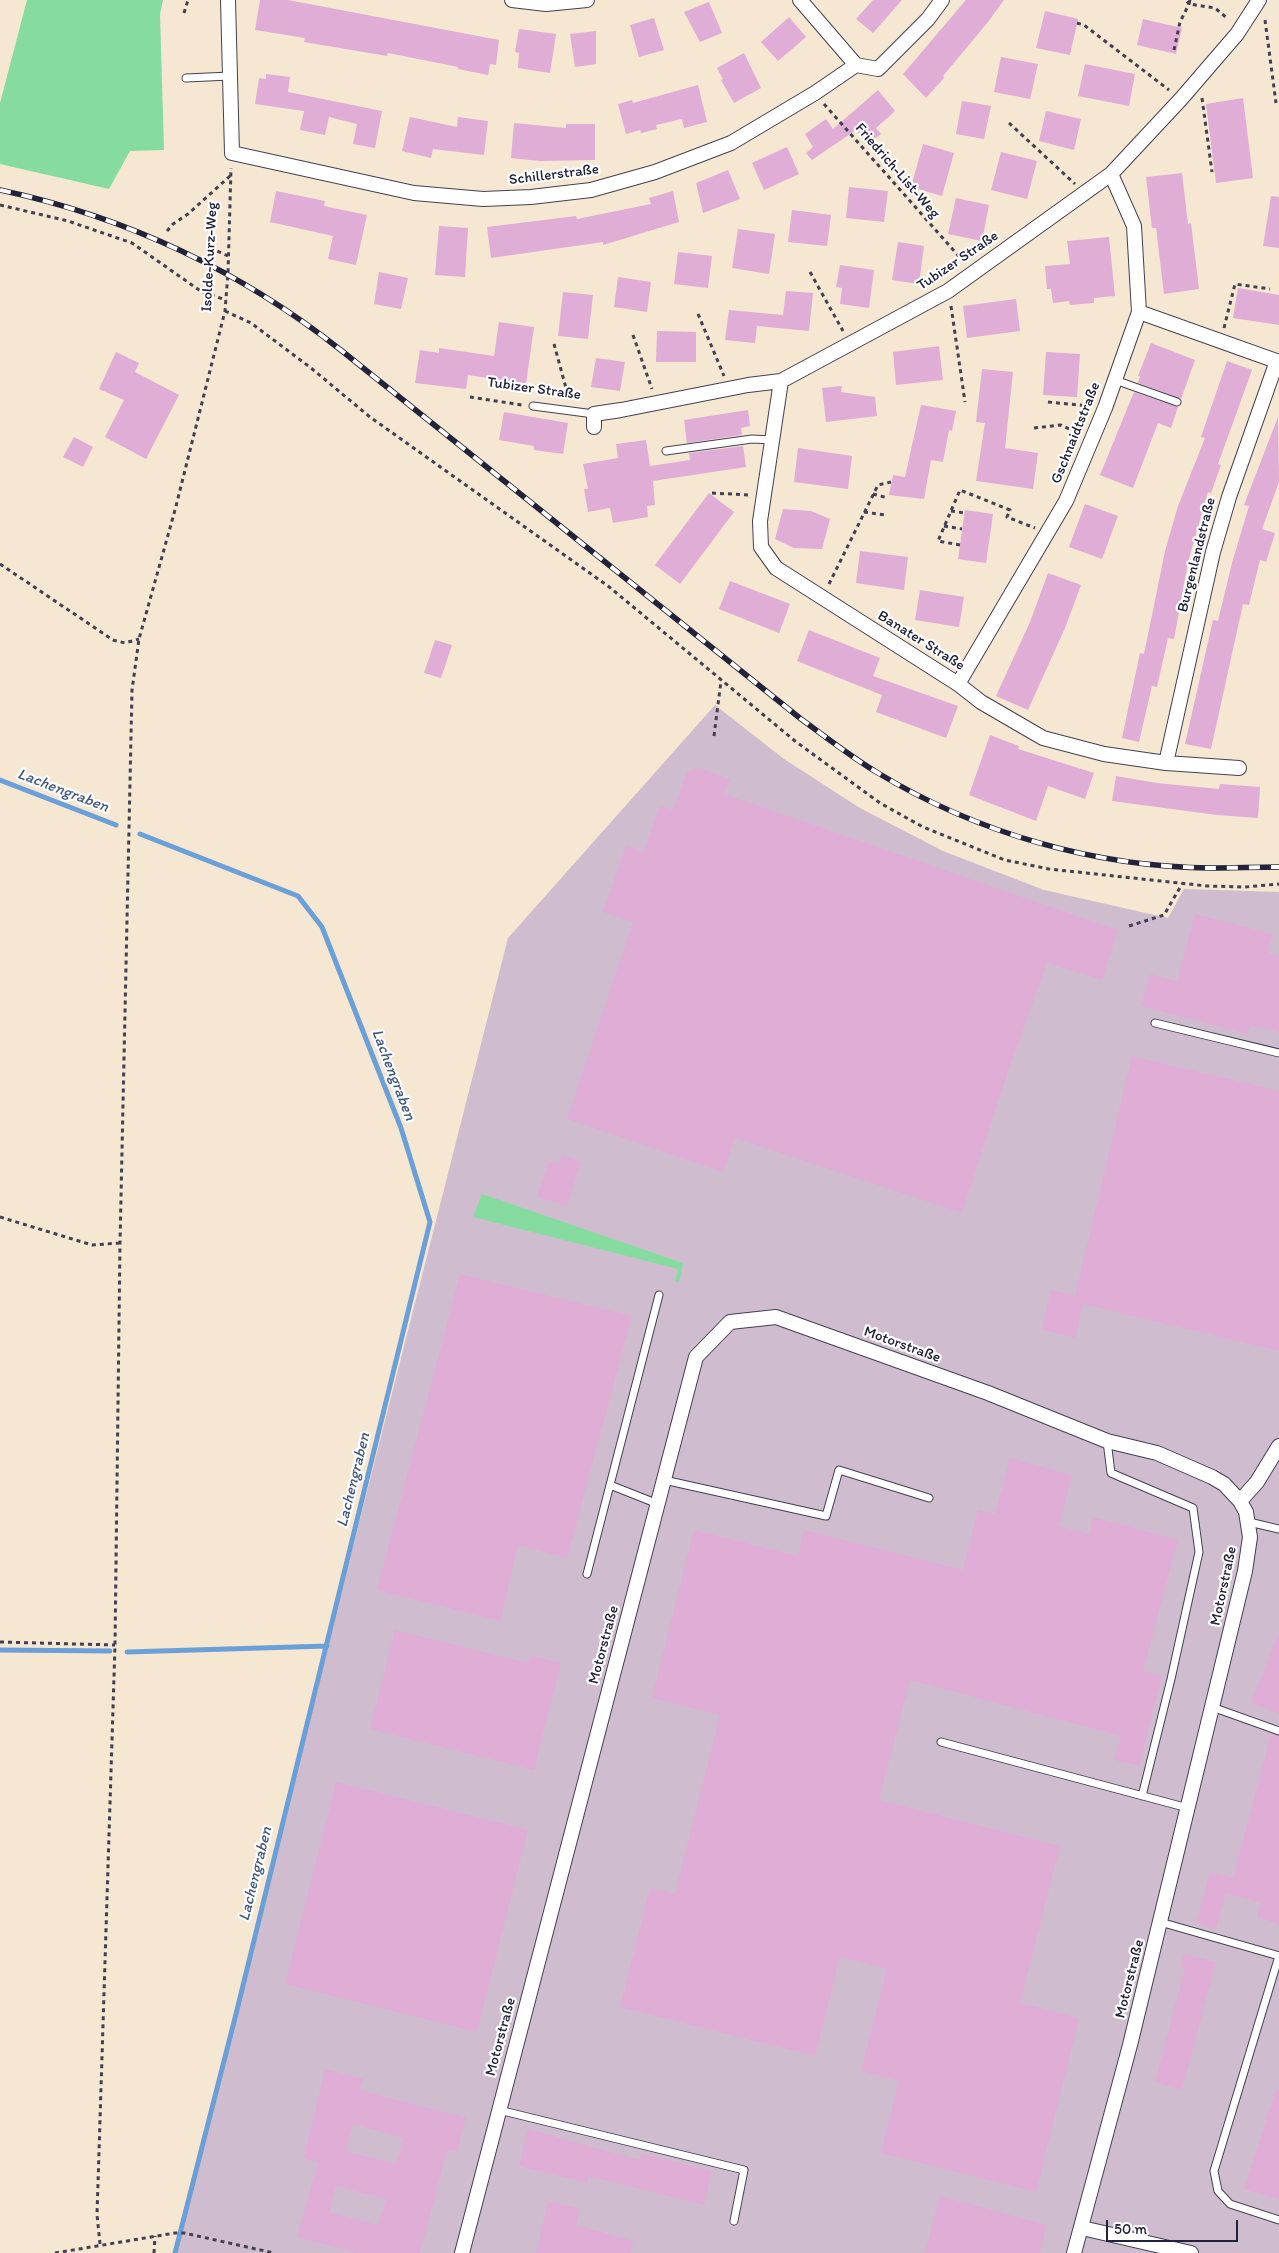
<!DOCTYPE html>
<html>
<head>
<meta charset="utf-8">
<style>
	body { margin:0 }
	#map { position:relative; width:1279px; height:2253px; overflow:hidden; background:#f5e7d1; font-family:Itim,sans-serif }
	canvas { display:block }
	.scale { position:absolute; left:1106px; top:2220px; width:132px; height:22px; box-sizing:border-box; border:2px solid #22223b; border-top:0; padding-left:6px; font-size:15px; line-height:18px; white-space:nowrap; color:#22223b; -webkit-text-stroke:4px #fff; paint-order:stroke }
</style>
</head>
<body>
<div id="map">
<canvas width="1279" height="2253"></canvas>
<div class="scale">50 m</div>
</div>
<script>
const c = document.querySelector('canvas').getContext('2d');
c.lineJoin = 'round';
function fill(path, color) { c.fillStyle = color; c.fill(path, 'evenodd'); }
function strokePath(path, color, width, dash) { c.strokeStyle = color; c.lineWidth = width; c.lineCap = dash ? 'butt' : 'round'; c.setLineDash(dash || []); c.stroke(path); }
function drawText(font, color, halo, rows, align = 'center') {
  c.font = font + ' Itim,sans-serif'; c.lineWidth = 4.5; c.setLineDash([]); c.textBaseline = 'middle'; c.strokeStyle = halo; c.fillStyle = color; for (const [text, x, y, turn = 0] of rows) {
    c.save(); c.translate(x, y); c.rotate((+turn || 0) * Math.PI / 180); c.textAlign = isNaN(turn) ? turn : align; if (halo) c.strokeText(text, 0, 0); c.fillText(text, 0, 0); c.restore();
  }
}
fill(new Path2D(`
	M715,705L784,759L860,808L943,851L1044,890L1168,918L1184,889L1279,892V2253H173L508,938Z`), '#cfbdcf');
fill(new Path2D(`
	M27,0H163L160,14L164,150L130,151L109,189L0,164V103Z
	M482,1194L683,1263L679,1282L675,1281L678,1269L473,1217Z`), '#86dca0');
strokePath(new Path2D(`
	M0,780L116,825
	M140,834L298,896L322,927L401,1128L430,1222L236,2014L175,2253
	M0,1650L110,1651
	M127,1652L327,1646`), '#6b9fd7', 5);
fill(new Path2D(`
	M260,0H288L499,40L496,65L490,64L488,75L458,69V67L388,53L387,56L304,42L305,38L255,30Z
	M873,0H902L873,33L856,19Z
	M966,0H1004L988,22L943,76L944,78L926,98L903,74Z
	M709,2L722,33L700,42L684,12Z
	M1045,11L1078,19L1070,55L1036,48Z
	M789,17L806,37L778,61L761,42Z
	M654,18L664,50L639,57L630,25Z
	M1143,19L1182,28L1176,54L1137,45Z
	M519,29L556,34L550,73L518,68L519,53L515,52Z
	M596,31V64L575,67L570,34Z
	M744,53L761,88L734,103L721,80L723,79L717,68Z
	M1001,57L1038,64L1030,99L994,92Z
	M1085,64L1135,74L1129,106L1078,96Z
	M266,74L290,77L288,92L382,111L375,148L353,144L357,124L329,117L325,135L300,130L304,111L255,104L259,78L266,79Z
	M698,85L707,122L684,128L682,119L656,125L657,129L641,133L640,130L626,134L618,104L632,100L633,103Z
	M878,90L895,111L876,128L881,134L868,144L856,130L812,160L806,153L813,147L805,134L826,119L833,129Z
	M1243,98L1253,178L1216,183L1206,104Z
	M962,101L991,106L984,139L956,134Z
	M1046,111L1081,119L1074,150L1039,141Z
	M410,117L457,127L458,117L488,121L484,155L433,149L431,158L402,151Z
	M514,123L566,128V124H595V160L540,161L511,158Z
	M923,144L954,153L942,196L911,187Z
	M787,147L799,174L764,190L752,163Z
	M1001,152L1037,161L1027,199L991,190Z
	M728,170L740,199L703,213L696,183Z
	M1182,173L1188,224L1191,223L1199,289L1164,294L1156,228H1152L1146,177Z
	M849,187L888,191L884,222L846,218Z
	M276,191L325,201L324,206L367,215L356,265L328,259L333,236L270,222Z
	M673,191L679,222L603,245V242L491,258L487,227L576,216L577,219L651,204L649,198Z
	M1271,196L1279,197V248L1263,246Z
	M956,198L989,205L982,241L948,234Z
	M792,210L831,215L827,246L788,242Z
	M439,226L468,228L465,277L435,275Z
	M738,229L775,234L769,274L732,268Z
	M1109,237L1115,296L1094,298V303L1070,305L1069,301L1053,303L1051,289H1047L1045,266L1070,264L1067,241Z
	M898,242L924,246L919,284L892,280Z
	M678,252L712,256L708,288L674,284Z
	M840,265L874,270L869,308L840,304L842,288L836,287Z
	M379,272L408,278L401,309L374,304Z
	M618,277L651,282L647,312L614,307Z
	M1238,288L1279,295V325L1233,318Z
	M786,291L813,293L809,331L757,326L755,343L725,340L729,310L783,315Z
	M563,292L593,295L588,339L558,336Z
	M1016,299L1020,331L967,338L963,306Z
	M499,322L534,327L526,384L468,375L466,389L415,383L420,350L439,353V348L494,356Z
	M657,331L696,332V362H656Z
	M1151,343L1195,360L1181,399L1138,383L1140,376H1138Z
	M939,346L943,380L896,385L893,352Z
	M116,352L139,363L135,372L179,395L146,459L105,437L124,400L99,389Z
	M1046,352L1080,354L1077,397L1043,395Z
	M596,358L625,362L620,391L591,387Z
	M1227,361L1252,370L1218,464L1221,465L1211,493L1208,492L1188,562L1174,639L1168,638L1157,687L1152,686L1139,742L1122,738L1140,653L1144,654L1165,551L1178,506L1205,438L1201,437Z
	M982,369L1013,372L1005,448L1038,453L1033,489L976,481L985,423L976,422Z
	M842,386L841,392L875,397L877,416L826,422L822,388Z
	M1134,392L1178,407L1171,428L1158,423L1133,488L1100,475Z
	M921,405L956,411L952,431L949,430L943,462L931,460L924,499L889,495L893,475L905,477Z
	M748,410L750,426L741,428L742,435L687,443L684,420Z
	M504,412L568,423L563,454L534,450V446L499,440Z
	M1278,417L1279,482L1262,529L1275,533L1266,562L1260,560L1249,605L1243,604L1211,749L1185,744L1213,620L1218,621L1232,563L1249,506L1244,505Z
	M74,437L93,447L83,467L63,457Z
	M646,440L650,466L690,460L689,453L743,446L746,467L653,481L655,505L647,506L648,517L613,523L610,508L588,512L584,489H588L583,464L618,458L616,444Z
	M798,448L852,456L848,489L794,482Z
	M709,493L734,512L680,584L655,565Z
	M1085,504L1118,516L1102,559L1069,547Z
	M783,509L811,511L830,519L822,549L794,548L775,539Z
	M965,510L993,514L986,563L958,559Z
	M860,551L908,557L904,590L856,583Z
	M1048,573L1081,585L1065,628L1028,710L996,696L1030,622Z
	M730,581L790,604L779,633L719,609Z
	M920,590L964,597L959,627L915,620Z
	M809,630L880,658L873,676L958,706L946,738L876,712L882,695L797,661Z
	M435,640L452,645L441,678L424,673Z
	M990,735L1019,746L1018,749L1094,773L1085,799L1048,786L1036,821L969,795Z
	M699,768L730,779L724,794L1118,930L1102,980L1047,963L1008,1072L962,1213L735,1138L723,1172L567,1119L633,922L603,912L626,846L643,852L660,806L673,810L687,772Z
	M1116,776L1157,783L1219,789L1220,784L1260,787L1258,818L1217,815L1112,801Z
	M1195,914L1273,934L1268,953L1279,956V1032L1250,1025L1247,1034L1141,1006L1150,974L1177,981Z
	M1132,1056L1279,1091V1351L1083,1304L1075,1338L1042,1330L1051,1290L1075,1296Z
	M562,1155L581,1162L567,1206L537,1197L549,1161L559,1164Z
	M460,1274L632,1316L567,1558L518,1545L500,1621L377,1590Z
	M1010,1458L1072,1475L1059,1526L1089,1534L1093,1517L1178,1540L1143,1671L1162,1676L1139,1766L1114,1760L1121,1736L910,1680L879,1800L1060,1846L1020,2003L1079,2018L1036,2192L881,2153L899,2081L861,2071L887,1969L840,1957L815,2056L620,2007L650,1888L675,1894L720,1715L652,1698L694,1530L798,1556L804,1530L963,1570L978,1510L995,1514Z
	M395,1630L528,1663L530,1655L561,1663L534,1770L370,1729Z
	M1278,1634H1279V1714L1251,1703Z
	M1271,1734L1279,1736V1924L1257,1917L1261,1903L1226,1893L1216,1929L1196,1923L1210,1872L1233,1878Z
	M336,1782L528,1830L477,2032L285,1984Z
	M1184,1954L1216,1962L1182,2090L1155,2082L1185,1968L1181,1967Z
	M325,2069L363,2079L359,2090L466,2118L457,2152L447,2150L420,2253H356L297,2237L318,2162L304,2158ZM353,2124L403,2138L396,2164L346,2151ZM336,2186L386,2199L378,2225L329,2212Z
	M1276,2089L1279,2090V2200L1244,2189Z
	M528,2129L640,2160L641,2153L712,2171L704,2205L588,2176L587,2183L519,2166Z
	M940,2196L1047,2225L1040,2253H925Z
	M548,2201L580,2209L576,2225L634,2241L630,2253H536Z`), '#e0add6');
const lane = new Path2D(`
	M186,78L230,76
	M1115,380L1177,402
	M533,406L594,414
	M666,451L752,439L773,440
	M1155,1023L1279,1053
	M1107,1441L1111,1473L1193,1508L1199,1552L1171,1679L1142,1796
	M664,1480L826,1516L839,1470L929,1498
	M610,1485L658,1504
	M1249,1522L1279,1529
	M587,1574L659,1295
	M1212,1707L1279,1731
	M941,1742L1188,1808
	M1160,1922L1279,1956L1214,2171L1218,2191L1230,2204L1279,2220
	M499,2110L744,2170L734,2221`);
const street = new Path2D(`
	M228,0L232,153L414,193L483,199L531,197L591,190L655,172L731,143L815,93L856,65
	M512,0L546,4L587,0
	M800,0L856,65
	M856,65L878,69L928,19L942,0
	M1139,312L1279,362
	M781,381L760,521L761,547L776,568L958,684L981,702L1043,738L1104,754L1166,763L1239,768
	M594,427V414L621,410L748,385L781,381L948,291L1111,174L1181,99L1237,34L1259,0
	M958,684L1066,501L1105,408L1139,312L1134,226L1111,174
	M1166,763L1213,552L1229,497L1277,361
	M1240,1501L1257,1482L1279,1446
	M1082,2228L1191,2253
	M462,2253L696,1357L730,1322L776,1317L988,1393L1107,1441L1157,1453L1212,1477L1224,1484L1240,1501L1246,1512L1250,1537L1245,1571L1130,2045L1074,2253`);
strokePath(lane, '#424052', 9);
strokePath(street, '#424052', 16);
strokePath(new Path2D(`
	M1190,0L1189,4L1215,8L1228,19
	M184,13L188,0
	M1265,20L1276,103
	M1077,23L1084,25L1169,90
	M1174,50L1180,22L1189,4L1186,0
	M1202,98L1212,172
	M824,104L964,262
	M1009,123L1075,184
	M0,205L68,221L132,243L202,292L226,300
	M167,231L173,224L188,214L230,176
	M212,252L213,249L228,256
	M810,272L843,331
	M951,306L965,402
	M225,311L251,323L311,368L370,417L608,586L795,741L880,803L923,827L1005,860L1049,869L1207,886L1245,887L1279,884
	M698,314L724,376
	M1224,328L1235,284L1270,289
	M633,335L652,389
	M554,344L569,399
	M470,397L522,405
	M1048,402L1090,406
	M1034,428L1061,425L1080,434
	M712,493L749,495
	M873,494L888,498
	M951,511L965,513
	M864,512L885,515
	M944,526L962,529
	M960,545L938,541L960,490L1010,510L1007,517L1035,528
	M0,564L113,640L125,643L139,639
	M829,584L878,485L891,482
	M714,736L721,681
	M1129,926L1164,915L1182,884
	M0,1217L92,1245L120,1243
	M0,1642L115,1645
	M100,2244L97,2215L115,1645L120,1243L132,690L139,639L175,510L225,311L228,273L231,168
	M55,2253L175,2233H184L274,2253
	M154,2253L155,2236`), '#424052', 3, [4, 4]);
strokePath(lane, '#fff', 7);
strokePath(street, '#fff', 14);
const rail = new Path2D(`
	M0,190C126,217 241,271 342,351L801,719C826,737 851,757 878,773C977,833 1095,867 1211,868C1233,868 1256,867 1279,867`);
strokePath(rail, '#22223b', 5.5);
strokePath(rail, '#fff', 4, [11]);
drawText('15px', '#22223b', '#fff', [
	["Friedrich-List-Weg",897,171,49],
	["Schillerstraße",554,175,-7],
	["Isolde-Kurz-Weg",210,257,-87],
	["Tubizer Straße",958,261,-34],
	["Tubizer Straße",534,389,8],
	["Gschnaidtstraße",1076,433,-68],
	["Burgenlandstraße",1197,555,-76],
	["Banater Straße",921,641,32],
	["Motorstraße",902,1345,20],
	["Motorstraße",1224,1586,-78],
	["Motorstraße",604,1645,-75],
	["Motorstraße",1130,1979,-76],
	["Motorstraße",501,2037,-75]
]);
drawText('italic 16px', '#435a81', '#fff', [
	["Lachengraben",63,791,21],
	["Lachengraben",393,1075,69],
	["Lachengraben",354,1480,-76],
	["Lachengraben",256,1874,-76]
]);
</script>
</body>
</html>
